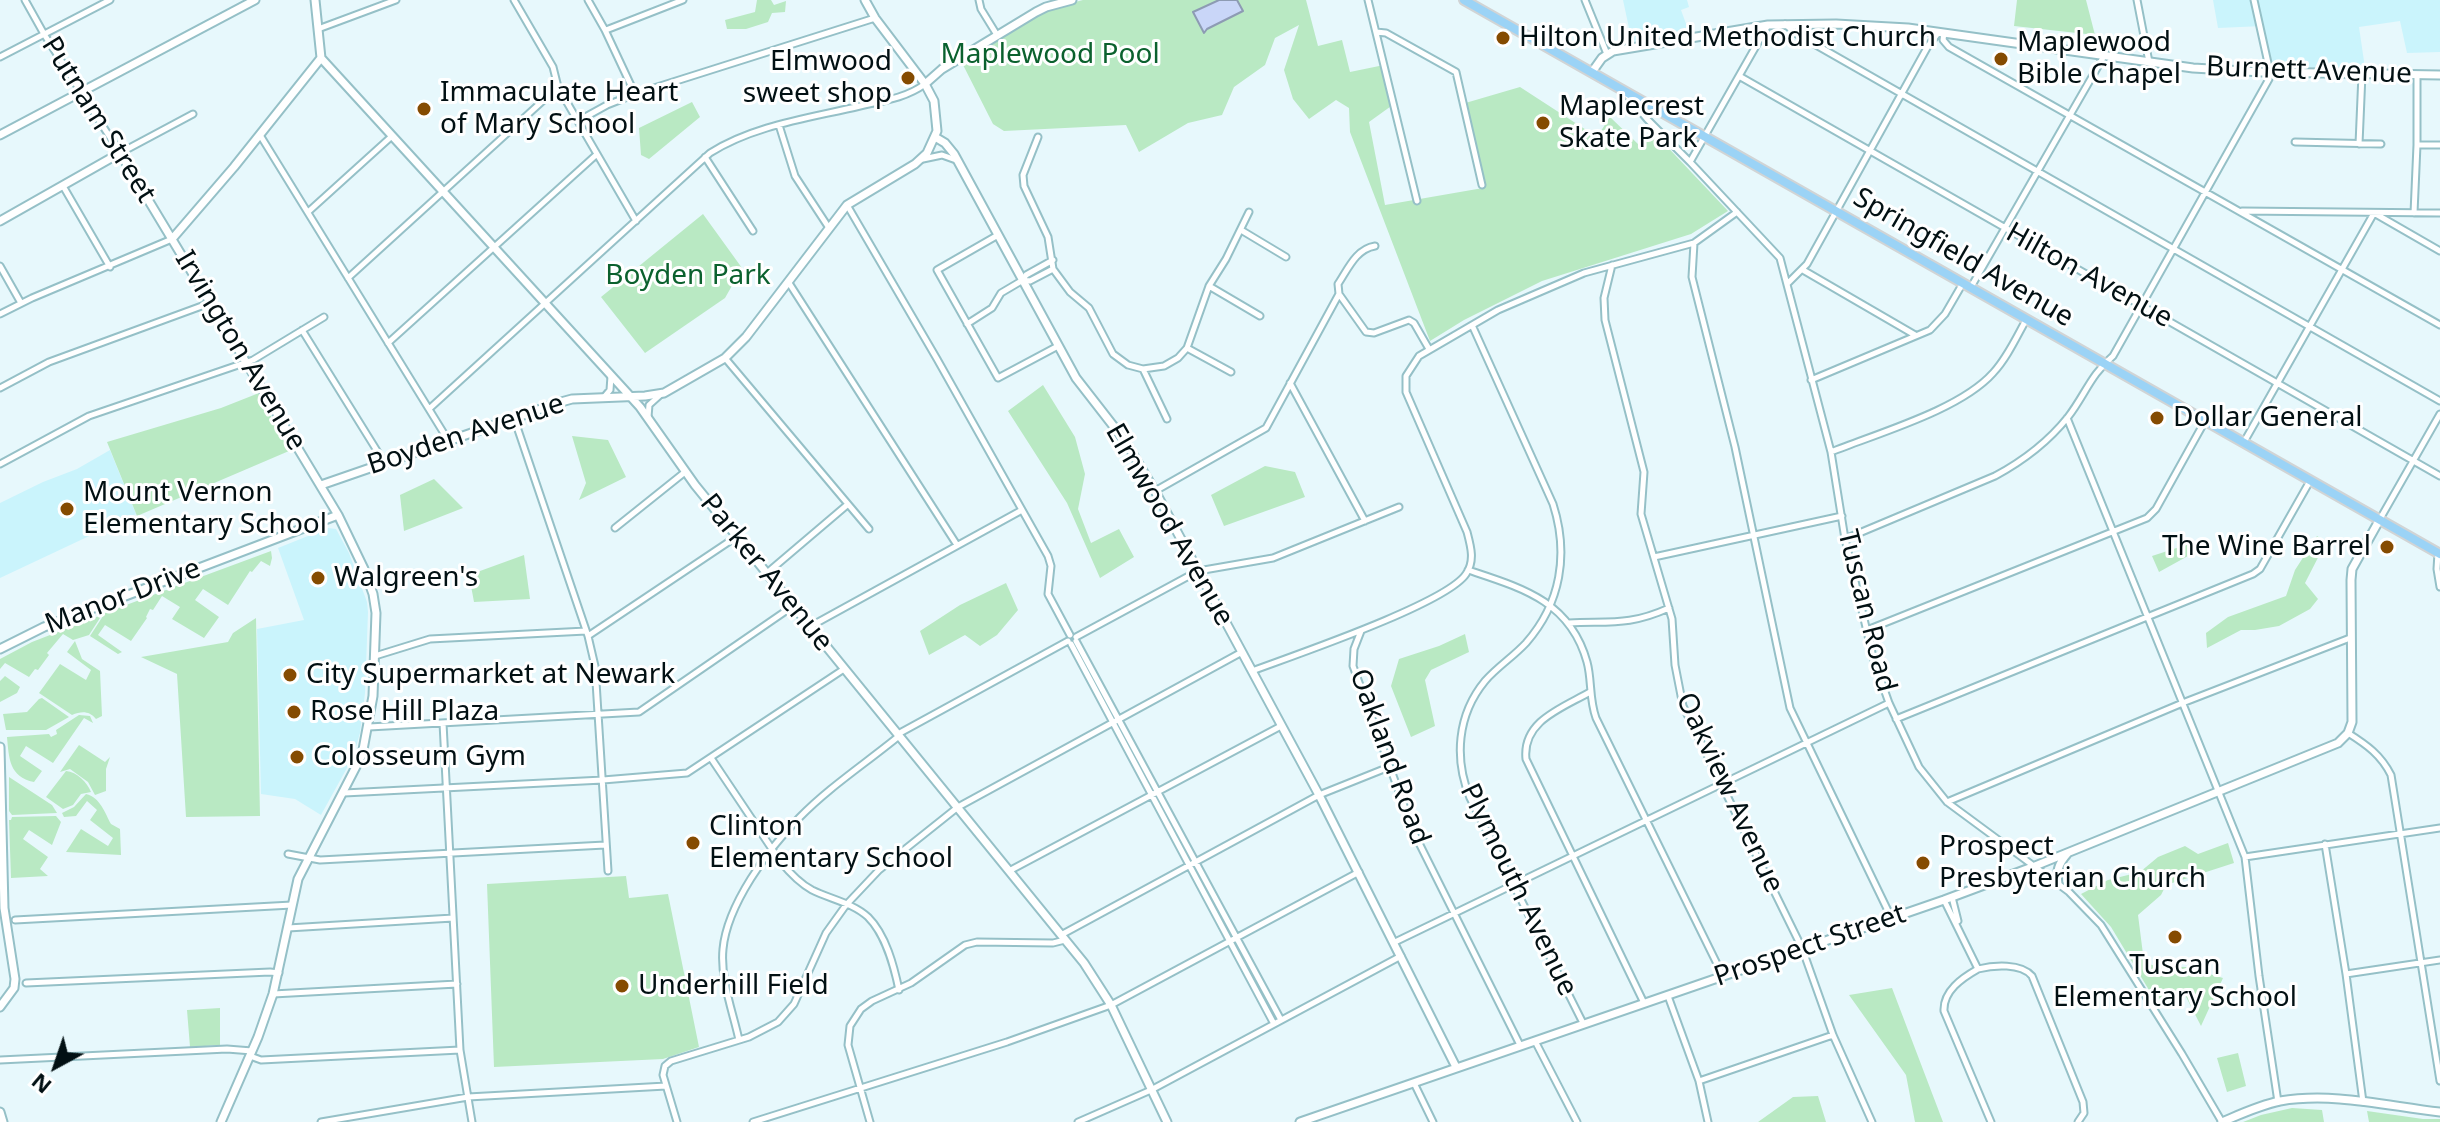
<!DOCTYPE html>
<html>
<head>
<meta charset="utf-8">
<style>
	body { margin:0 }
	#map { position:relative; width:2440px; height:1122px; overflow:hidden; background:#e7f8fc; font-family:"Noto Sans",sans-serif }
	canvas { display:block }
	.north { position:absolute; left:16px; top:1026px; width:80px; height:80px; -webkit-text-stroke:6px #fff; paint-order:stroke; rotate:220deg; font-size:22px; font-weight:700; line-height:32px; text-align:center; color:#021013 }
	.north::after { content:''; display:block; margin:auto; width:28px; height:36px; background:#021013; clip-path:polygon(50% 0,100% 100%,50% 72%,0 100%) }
</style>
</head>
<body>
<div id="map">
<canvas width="2440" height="1122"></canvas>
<div class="north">N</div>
</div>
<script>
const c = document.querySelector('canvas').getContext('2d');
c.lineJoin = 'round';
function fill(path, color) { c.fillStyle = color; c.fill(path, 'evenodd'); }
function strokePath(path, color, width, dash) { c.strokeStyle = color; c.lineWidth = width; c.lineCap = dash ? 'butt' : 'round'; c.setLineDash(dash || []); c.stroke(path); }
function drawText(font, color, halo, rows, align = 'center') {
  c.font = font + ' "Noto Sans",sans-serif'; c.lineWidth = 6; c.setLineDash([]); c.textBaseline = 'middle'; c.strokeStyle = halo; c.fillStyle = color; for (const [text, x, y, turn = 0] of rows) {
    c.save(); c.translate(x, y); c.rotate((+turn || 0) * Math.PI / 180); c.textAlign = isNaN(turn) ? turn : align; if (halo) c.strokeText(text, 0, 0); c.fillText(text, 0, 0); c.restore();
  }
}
fill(new Path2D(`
	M1623,0H1687L1689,7L1681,10L1689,32L1632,42Z
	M2213,0H2440V52L2407,53L2400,21L2359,27L2365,68L2280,67L2271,62L2263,26L2218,28Z
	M110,450L136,514L0,578V503L43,482L77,469Z
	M328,528L336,529L349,553L367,602L368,612L365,693L360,733L353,757L321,815L295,799L261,794L257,629L304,620L278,548Z`), '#caf4fc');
fill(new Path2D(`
	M757,0H771L774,5L786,1L785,12L772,13L768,22L746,29H727L725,20L755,12Z
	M1083,0H1306L1318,46L1342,40L1350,72L1384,65L1394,104L1369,122L1385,205L1483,188L1462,104L1520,87L1597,137L1610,117L1638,144L1658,137L1728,211L1691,234L1542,281L1464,320L1430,341L1350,132L1349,108L1336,100L1309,119L1293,99L1284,70L1299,25L1275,38L1265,65L1234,87L1222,115L1188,123L1139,152L1126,125L1004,131L993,124L959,57L1032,13Z
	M2017,0H2086L2095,35L2014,26Z
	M692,102L700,117L649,159L641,155L639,128Z
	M703,214L742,268L725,298L645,353L601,297Z
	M1043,385L1075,437L1085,474L1078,509L1091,543L1119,529L1134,557L1100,578L1067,503L1008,411Z
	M259,393L289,451L137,516L107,442L221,408Z
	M572,436L608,440L626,477L579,500L586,483Z
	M1265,466L1295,472L1305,497L1224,526L1211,495Z
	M434,479L463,508L404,531L400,495Z
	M2317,536L2326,542L2305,583L2318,599L2310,609L2279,626L2255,630H2241L2207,648L2206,633L2228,617L2286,596L2295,570Z
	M2201,540L2197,551L2159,572L2152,556Z
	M271,551L272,558L270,566L261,561L252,572L250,571L228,605L203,589L195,600L219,617L204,638L172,619L180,607L162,596L153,610L150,609L146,617L147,618L131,641L105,625L98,635L122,652L118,654L90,636L105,613L166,590L170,591L171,588Z
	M524,555L530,599L474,602L469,575Z
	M1006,583L1018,610L997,635L980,646L965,635L929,655L920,631L960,605Z
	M99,616L100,618L89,635L73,640L63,634L47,653L49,655L38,670L35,669L29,677L5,663L0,669V659L32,642Z
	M256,618L260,816L186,817L177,674L141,657L228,642L233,633Z
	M1465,634L1469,652L1431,670L1425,680L1435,726L1411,737L1391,686L1399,659L1439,646Z
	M75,641L82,659L100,671L102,716L96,719C89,711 82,711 72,715L39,693L60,664L86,680L91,670L67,652Z
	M5,676L20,687L17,693L0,702V681Z
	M42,698L69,717L46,730H6L3,714L27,712L39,699Z
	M79,715L90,716L93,723L84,718L53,763L26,746L20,756L42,771L34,782C9,777 9,758 7,737L49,734L51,737L57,734L56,730Z
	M79,745L105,762L110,757L106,769V791L95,795L88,782L70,769L60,772Z
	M66,771C77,772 87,782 91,792L81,794L73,805L63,809L46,797Z
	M9,777L52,805L57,813L12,815L9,811Z
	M86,794C100,797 105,813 111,824L120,829L121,855L66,852L81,829L108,846L113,838L90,820L97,810L87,801L76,816L64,817L62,813L74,807Z
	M56,816L61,822L52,845L29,830L23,839L48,857L40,869L48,876L11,878L9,820H11L12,817Z
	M2228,843L2234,863L2166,885L2161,895L2138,915L2144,962L2155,966L2186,967L2223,978L2201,1026L2183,991L2155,1000L2111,927L2081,894L2108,880L2140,872L2158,857L2185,846L2198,854Z
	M626,876L629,898L668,894L699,1047L663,1059L494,1067L487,884Z
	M1892,988L1943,1122H1915L1906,1075L1849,995Z
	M220,1008V1045L190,1047L187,1010Z
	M2238,1053L2246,1086L2227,1092L2217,1058Z
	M1818,1096L1826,1122H1758L1793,1097Z
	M2292,1108L2322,1110L2324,1122H2243L2261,1115Z
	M2367,1111L2423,1119H2440V1122H2369Z`), '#b9e9c3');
const water = new Path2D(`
	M1219,0H1237L1243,11L1207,29L1204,33L1193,12Z`);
fill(water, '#c9d6f8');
strokePath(water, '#8d9bb3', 2);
const street = new Path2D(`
	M25,0L44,34L120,153L193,114
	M514,0L553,67L558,87L636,221
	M588,0L605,30L635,94
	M979,0L981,9L997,35
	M1368,0L1417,201
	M1585,0L1607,54
	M2137,0L2149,62
	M1785,24L1795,33L2440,401
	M318,29L396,0
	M606,30L683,0
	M1376,32L1386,33L1456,72L1482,185
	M1944,33L1943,40L1949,47L2440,325
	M0,57L110,0
	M1739,76L2440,476
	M1627,95L1647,119L1690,162L1780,258L1831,452L1845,539L1874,661L1889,703L1919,767L1947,802L2069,892L2101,925L2182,1054L2222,1122
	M578,121L607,105L635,94L875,18
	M779,125L795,176L829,228
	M260,135L448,440
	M1038,137L1023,175L1024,186L1048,237L1053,269L1070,292L1089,308L1113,354L1128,365L1143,369L1164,366L1178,358L1187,348L1209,286L1226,259L1249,212
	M2295,142L2381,144
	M2359,144L2362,74
	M2417,145H2440
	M705,157L753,231
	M923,159L942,155L956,160
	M1690,162L1768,25
	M63,186L110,267
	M847,205L937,359L1048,556L1051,566L1048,594L1070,635
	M2242,211L2440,213
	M308,212L392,136
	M2414,213L2417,145V75
	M1241,230L1286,257
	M998,235L937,270L998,378L1058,346
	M1694,243L1692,277L1735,447L1790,708L1891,917
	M1053,260L1026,275L1023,280L1030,281L1053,269
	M1612,265L1604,298L1605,320L1644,472L1641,514L1672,619L1675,665L1683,706L1802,948L1833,1035L1872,1122
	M0,266L21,303
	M1803,270L1915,335
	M348,278L558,87
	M789,283L957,545
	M1788,283L1807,264L1928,46L1939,32
	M1209,286L1260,316
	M1971,287L2104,56
	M1339,294L1366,332L1374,333L1409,320L1414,323L1429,349
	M0,314L32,298L172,239
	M967,324L992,308L1001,293L1023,280
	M1472,325L1553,504C1569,554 1561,603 1526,643C1513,657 1497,667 1485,681C1457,715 1454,759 1470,798L1583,1023
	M302,330L384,462
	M388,343L596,155
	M1187,348L1231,372
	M725,358L869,529
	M1143,369L1167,419
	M1811,380L1930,330L1945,314L1963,283
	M1290,383L1365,521
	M0,388L49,362L210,303
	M605,396L610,390L611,376
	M429,409L710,153C754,125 810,118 860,106C883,101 906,98 925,84
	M648,417L649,405L659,396
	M514,418L588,636L595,666L608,871
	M2067,418L2245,857L2259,976L2278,1102
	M2244,442L2374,213L2440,251
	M1831,452C1878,433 1960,410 1993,373C2007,358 2016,338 2026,320
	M0,464L89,416L253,360L324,317
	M1155,491L1266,428L1339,294L1338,284C1348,269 1356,249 1375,246
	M2380,519L2440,414
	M615,528L685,472
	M1845,539L1995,476C2023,461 2048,442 2068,417C2085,395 2091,374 2113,356L2269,79L2270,72L2254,0
	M2438,553L2437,569L2440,587
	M1654,557L1842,516
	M1468,570C1522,588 1570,601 1587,662C1592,680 1589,699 1596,718L1723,976
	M767,573L847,505
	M1569,623C1610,621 1629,626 1669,608
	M811,626L1022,510
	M1867,630L2147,518L2156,509L2205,421
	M1361,631L1354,649L1353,666L1414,833L1520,1045
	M588,636L736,537
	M1076,637L1198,571L1273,558L1399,507
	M1076,641L1281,1020
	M1071,644L1274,1024
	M375,656L430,639L586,631
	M1252,671C1292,656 1446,604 1466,574C1475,561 1471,547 1467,532L1406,392V376L1419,356L1498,310L1584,273L1694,243L1737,212
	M1590,692C1562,708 1522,721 1526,759L1644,1003
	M1896,719L2253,574L2260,569L2310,481
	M443,723L460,1050L472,1122
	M369,727L639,712L793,606
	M2348,733C2367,745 2381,755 2391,775L2440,1081
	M898,734L1068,641
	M711,758L780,861C789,872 799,883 812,890C830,899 853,903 868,917C886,935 894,966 899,990
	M344,793L603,780L687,773L844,669
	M1947,802L2185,702L2350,638
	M2325,844L2346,974L2363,1102
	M288,854L320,860L605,845
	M2245,857L2440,828
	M1009,871L1281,726
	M1952,897L1958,921
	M1944,900L1978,969C1994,965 2021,963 2032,976L2083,1102L2084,1113L2078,1122
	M15,920L292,905
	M288,928L453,918
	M1061,935L1319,795L1389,767
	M1395,942L1889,703
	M1978,969C1962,978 1943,991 1944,1011L1991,1122
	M2346,974L2440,960
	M26,983L270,972L279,973
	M273,994L457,984
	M1668,996L1699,1081L1708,1122
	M739,1040C733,1012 720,979 723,949C727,905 768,849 799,818C828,788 866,763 899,736
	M1535,1041L1577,1122
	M250,1056L261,1060L460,1050
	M0,1060L227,1049L252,1051
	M1699,1081L1833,1035
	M1414,1083L1433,1122
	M321,1122L468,1097L666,1086
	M677,1122L663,1075L665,1066L671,1061L749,1037L778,1022L794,1004L826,933L846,905L879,870L958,807L1242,652
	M753,1122L1007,1042L1111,1005L1359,872
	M870,1122L848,1045L850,1026L861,1009L872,1001L911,983L965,945L977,942L1053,943L1065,940
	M1078,1122L1151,1090L1401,956`);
const secondary = new Path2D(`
	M315,0L321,58
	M321,58L640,407L695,485L1084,963L1111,1005L1167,1122
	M1592,72L1602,58L1613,51L1768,25L1836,24L1908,28L2193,68L2262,72L2440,75
	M925,84L942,69L1036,12L1046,7L1072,0
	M0,135L255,0
	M935,137L945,143L954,154L1076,378L1125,441L1155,491L1319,795L1456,1067
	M0,221L120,153L338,515L364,569L373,594L376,613L373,696L362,755L298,879L273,994L258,1037L221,1122
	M172,239L234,167L321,58
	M321,485L561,402L572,399L645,396L664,393L725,358L746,337L847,205L915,164L927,153L937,131L934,101L925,84L875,18L865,0
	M0,649L44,627L338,515
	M0,747L4,908L15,979L14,988L0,1007
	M2058,884C2056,871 2059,863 2067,854
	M0,1112L3,1122
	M1300,1122L1944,900L2035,866L2338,743L2348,733L2352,722L2351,580L2352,569L2380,519
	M2222,1122C2241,1114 2260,1105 2280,1101C2333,1092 2387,1106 2440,1112`);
const primary = new Path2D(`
	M1464,0L2440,554`);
strokePath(street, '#95c0c7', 9);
strokePath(secondary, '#95c0c7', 11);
strokePath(primary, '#d1d4d5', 12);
strokePath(street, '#fff', 5);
strokePath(secondary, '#fff', 7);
strokePath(primary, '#9bd3f6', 8);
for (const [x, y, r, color] of [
	[1503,38,8,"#854b01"],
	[2001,59,8,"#854b01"],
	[908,78,8,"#854b01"],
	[424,109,8,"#854b01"],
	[1543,123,8,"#854b01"],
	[2157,418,8,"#854b01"],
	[67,509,8,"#854b01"],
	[2387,547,8,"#854b01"],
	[318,578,8,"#854b01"],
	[290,675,8,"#854b01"],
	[294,712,8,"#854b01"],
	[297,757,8,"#854b01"],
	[693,843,8,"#854b01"],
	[1923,863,8,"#854b01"],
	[2175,937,8,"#854b01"],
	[622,986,8,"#854b01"]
]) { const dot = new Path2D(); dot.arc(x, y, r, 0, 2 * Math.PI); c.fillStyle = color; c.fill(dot); strokePath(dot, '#fff', 3); }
drawText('28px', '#021013', '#fff', [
	["Hilton United Methodist Church",1519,38],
	["Maplewood",2017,43],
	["Bible Chapel",2017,75],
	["Elmwood",892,62,"right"],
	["sweet shop",892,94,"right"],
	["Immaculate Heart",440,93],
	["of Mary School",440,125],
	["Maplecrest",1559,107],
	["Skate Park",1559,139],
	["Dollar General",2173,418],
	["Mount Vernon",83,493],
	["Elementary School",83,525],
	["The Wine Barrel",2371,547,"right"],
	["Walgreen's",334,578],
	["City Supermarket at Newark",306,675],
	["Rose Hill Plaza",310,712],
	["Colosseum Gym",313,757],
	["Clinton",709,827],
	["Elementary School",709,859],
	["Prospect",1939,847],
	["Presbyterian Church",1939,879],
	["Tuscan",2175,966,"center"],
	["Elementary School",2175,998,"center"],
	["Underhill Field",638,986]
], 'left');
drawText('28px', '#0b612e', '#fff', [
	["Maplewood Pool",1050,55],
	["Boyden Park",688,276]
]);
drawText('28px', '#021013', '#fff', [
	["Burnett Avenue",2309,71,2],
	["Putnam Street",98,120,58],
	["Springfield Avenue",1963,258,30],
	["Hilton Avenue",2089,276,29],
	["Irvington Avenue",240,351,59],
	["Boyden Avenue",466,435,-18],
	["Elmwood Avenue",1169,525,60],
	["Parker Avenue",766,573,51],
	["Manor Drive",123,597,-21],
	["Tuscan Road",1866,611,76],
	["Oakland Road",1389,757,70],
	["Oakview Avenue",1729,793,65],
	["Plymouth Avenue",1518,890,64],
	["Prospect Street",1810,946,-19]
]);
</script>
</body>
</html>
